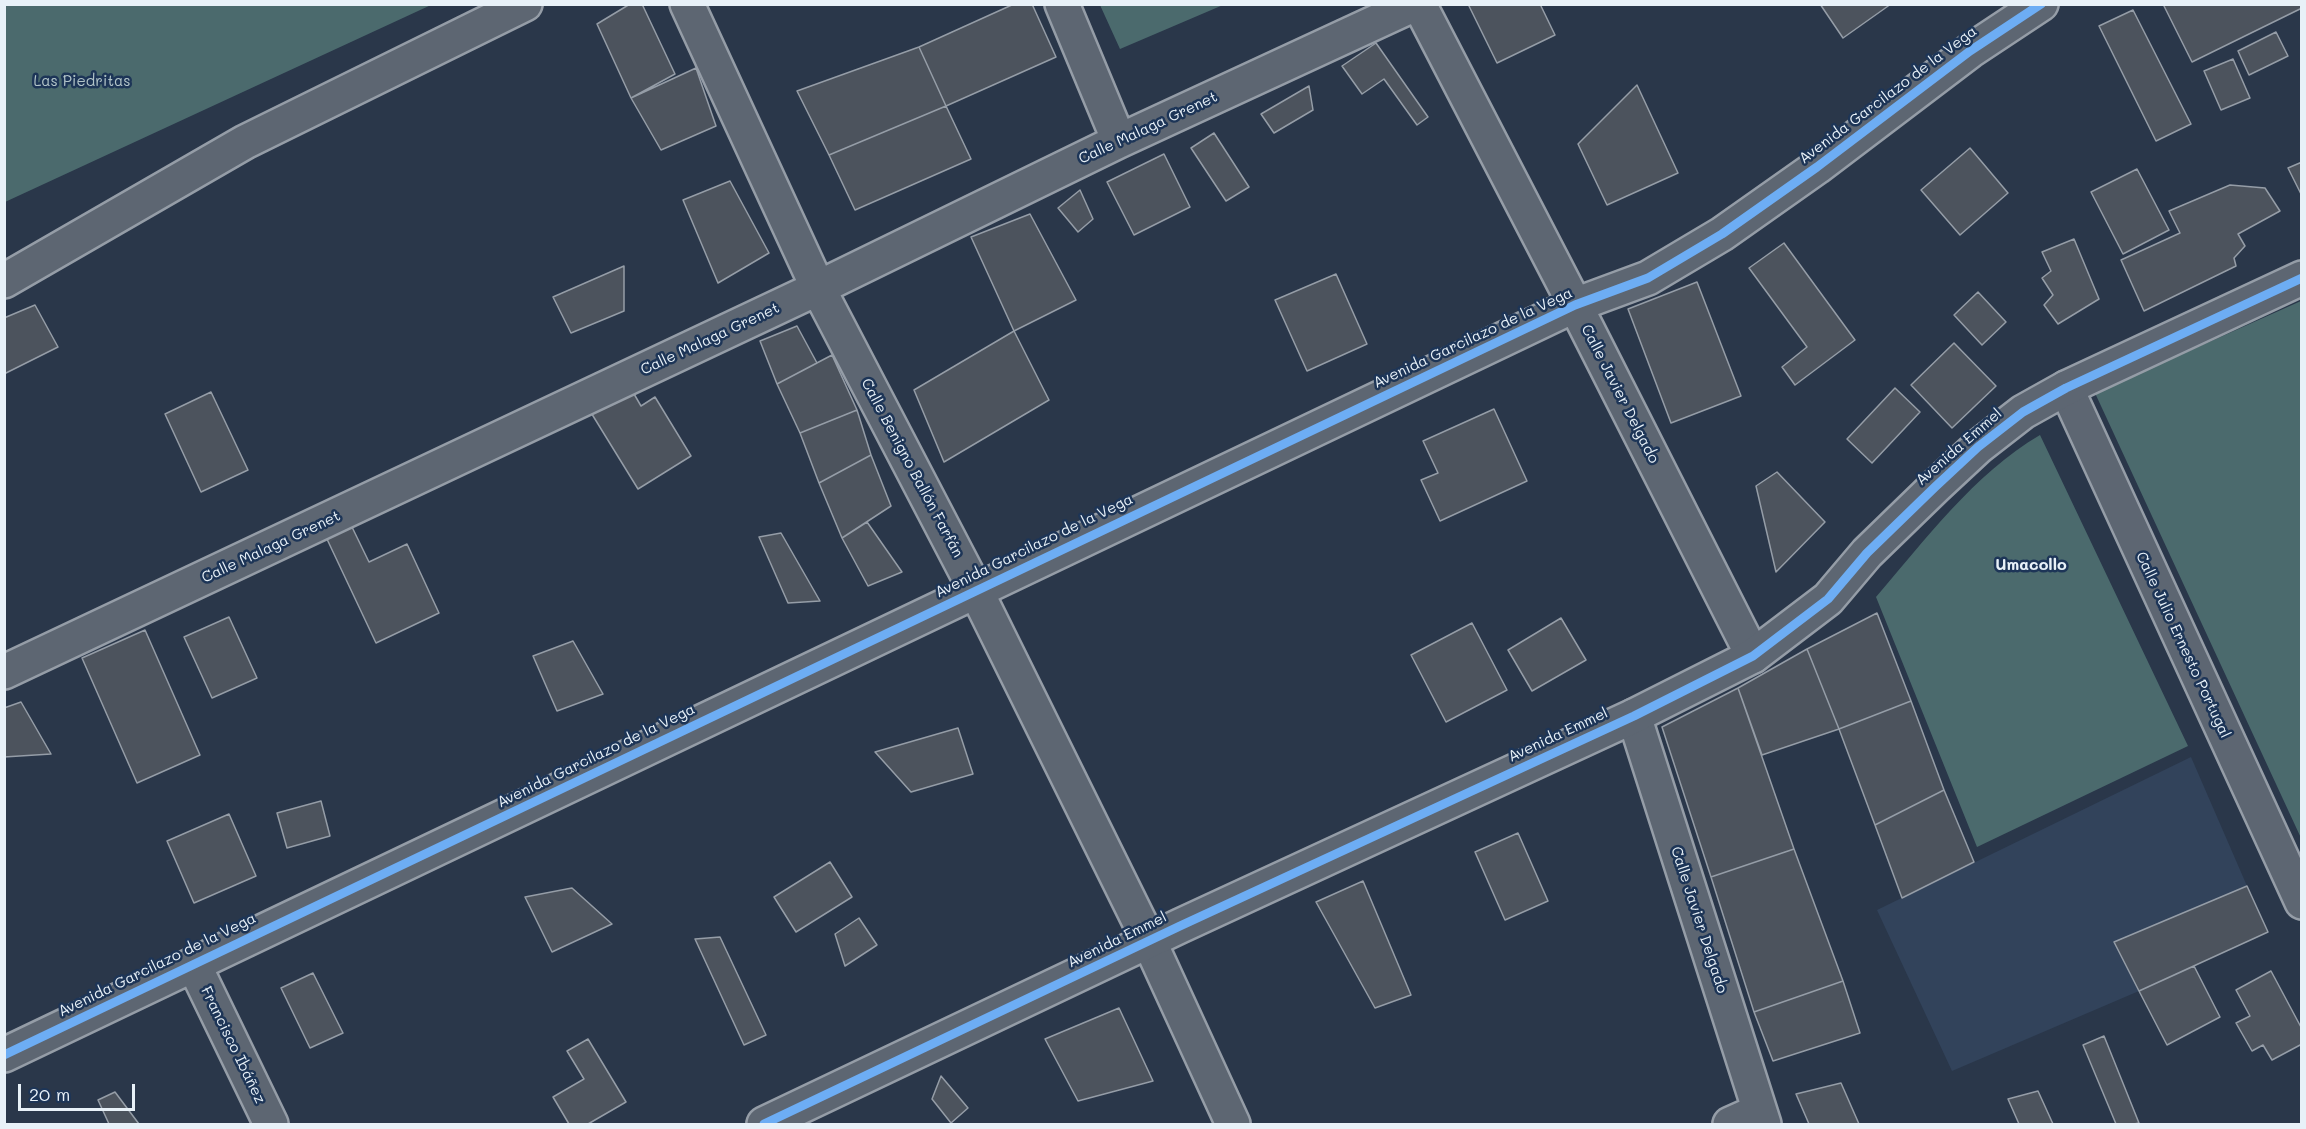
<!DOCTYPE html>
<html>
<head>
<meta charset="utf-8">
<style>
	body { margin:0 }
	#map { position:relative; width:2306px; height:1129px; overflow:hidden; background:#2a374a; font-family:Mali,sans-serif }
	canvas { display:block }
	.frame { position:absolute; inset:0; border:6px solid #e8f1f8; pointer-events:none }
	.scale { position:absolute; left:18px; top:1084px; width:117px; height:27px; box-sizing:border-box; border:3px solid #e8f1f8; border-top:0; padding-left:8px; font-size:18px; line-height:21px; white-space:nowrap; color:#e8f1f8; -webkit-text-stroke:4px #1d3557; paint-order:stroke }
</style>
</head>
<body>
<div id="map">
<canvas width="2306" height="1129"></canvas>
<div class="frame"></div>
<div class="scale">20 m</div>
</div>
<script>
const c = document.querySelector('canvas').getContext('2d');
c.lineJoin = 'round';
function fill(path, color) { c.fillStyle = color; c.fill(path, 'evenodd'); }
function strokePath(path, color, width, dash) { c.strokeStyle = color; c.lineWidth = width; c.lineCap = dash ? 'butt' : 'round'; c.setLineDash(dash || []); c.stroke(path); }
function drawText(font, color, halo, rows, align = 'center') {
  c.font = font + ' Mali,sans-serif'; c.lineWidth = 5; c.setLineDash([]); c.textBaseline = 'middle'; c.strokeStyle = halo; c.fillStyle = color; for (const [text, x, y, turn = 0] of rows) {
    c.save(); c.translate(x, y); c.rotate((+turn || 0) * Math.PI / 180); c.textAlign = isNaN(turn) ? turn : align; if (halo) c.strokeText(text, 0, 0); c.fillText(text, 0, 0); c.restore();
  }
}
fill(new Path2D(`
	M2191,757L2247,886L2115,943L2139,991L1952,1071L1877,910Z`), '#32435b');
fill(new Path2D(`
	M5,4H431V5L5,202Z
	M1100,5H1223L1120,49Z
	M2301,301V838L2095,393Z
	M2040,435L2188,746L1977,847L1876,597C1925,540 1974,474 2040,435Z`), '#4b6a6d');
const building = new Path2D(`
	M630,4H642L675,74L631,98L597,24Z
	M1014,4H1032L1056,57L946,106L919,47Z
	M1468,4H1540L1555,35L1497,63Z
	M1820,4H1891L1843,38Z
	M2163,4H2301L2302,8L2192,62Z
	M2133,10L2191,124L2156,141L2099,26Z
	M2276,32L2288,56L2249,75L2238,51Z
	M1376,43L1428,117L1417,125L1384,79L1362,94L1342,66Z
	M919,47L946,106L829,155L797,91Z
	M2233,59L2250,98L2221,110L2204,71Z
	M696,68L716,126L661,150L631,98Z
	M1637,85L1678,173L1607,205L1578,144Z
	M1309,86L1313,110L1274,133L1261,114Z
	M946,106L971,159L855,210L829,155Z
	M1214,133L1249,187L1226,201L1191,148Z
	M1970,148L2008,193L1960,235L1921,190Z
	M1164,154L1190,207L1134,235L1107,182Z
	M2302,162V196L2288,168Z
	M2137,169L2169,230L2123,254L2091,192Z
	M730,181L769,253L718,283L683,200Z
	M2230,185L2265,188L2280,211L2238,234L2245,246L2234,258L2236,266L2144,311L2121,260L2180,233L2169,211Z
	M1080,190L1093,219L1078,232L1058,208Z
	M1030,214L1076,300L1014,331L971,237Z
	M2074,239L2099,299L2058,324L2044,305L2053,295L2042,278L2051,271L2042,252Z
	M1784,243L1855,340L1795,385L1782,367L1807,347L1749,268Z
	M624,266V311L571,333L553,297Z
	M1336,274L1367,344L1307,371L1275,300Z
	M1697,282L1741,396L1671,423L1628,309Z
	M1978,292L2006,322L1982,345L1954,315Z
	M35,305L58,347L4,374V318Z
	M797,326L817,363L777,384L760,341Z
	M1014,331L1049,400L944,462L914,390Z
	M1954,343L1996,386L1952,428L1911,385Z
	M832,355L857,410L800,433L777,384Z
	M630,387L641,406L655,397L691,456L638,489L590,411Z
	M1895,388L1920,412L1872,463L1847,439Z
	M211,392L248,470L201,492L165,414Z
	M1494,409L1527,481L1440,521L1421,480L1438,473L1423,441Z
	M857,410L871,455L819,483L800,433Z
	M871,455L891,506L842,538L819,483Z
	M1777,472L1825,522L1776,572L1756,486Z
	M867,522L902,572L868,586L842,538Z
	M351,525L369,562L407,544L439,613L376,643L326,537Z
	M781,533L820,601L788,603L759,537Z
	M1877,613L1911,701L1839,729L1807,649Z
	M229,617L257,678L212,698L184,637Z
	M1561,618L1586,660L1532,691L1508,650Z
	M1472,623L1507,690L1446,722L1411,655Z
	M145,630L200,755L137,783L82,658Z
	M573,641L603,694L557,711L533,656Z
	M1807,649L1839,729L1762,755L1738,688Z
	M1738,688L1794,849L1711,877L1662,727Z
	M1911,701L1944,790L1875,825L1839,729Z
	M21,702L51,754L4,757V708Z
	M958,728L973,774L911,792L875,752Z
	M1944,790L1974,862L1902,898L1875,825Z
	M321,801L330,836L287,848L277,813Z
	M229,814L256,876L194,903L167,841Z
	M1518,833L1548,901L1505,920L1475,852Z
	M1794,849L1843,981L1754,1012L1711,877Z
	M830,862L852,897L796,932L774,897Z
	M1363,881L1411,995L1375,1008L1316,902Z
	M2247,886L2268,932L2139,991L2114,942Z
	M572,888L612,924L552,952L525,897Z
	M859,918L877,945L845,966L835,934Z
	M720,937L766,1035L744,1045L695,939Z
	M2194,966L2220,1017L2167,1045L2139,991Z
	M2271,971L2302,1029V1044L2272,1060L2263,1045L2252,1051L2236,1023L2250,1016L2236,990Z
	M313,973L343,1033L310,1048L281,988Z
	M1843,981L1860,1033L1773,1061L1754,1012Z
	M1119,1008L1153,1081L1078,1101L1045,1039Z
	M2104,1036L2139,1123L2134,1124H2116L2083,1045Z
	M588,1039L626,1102L588,1124H569L553,1097L584,1079L567,1051Z
	M941,1076L968,1108L951,1123L932,1099Z
	M1841,1083L1859,1124H1809L1796,1094Z
	M2038,1091L2053,1124H2019L2008,1099Z
	M115,1092L139,1124H109L98,1100Z`);
fill(building, '#4c535d');
strokePath(building, '#959da7', 1.5);
const minor = new Path2D(`
	M687,4L818,288L976,591L1149,941L1233,1124
	M1062,4L1119,141
	M1419,4L1575,305L1753,656
	M4,281L245,142L525,4
	M2066,388L2302,902
	M4,672L818,288L1119,141L1415,4
	M1634,716L1764,1124
	M194,965L271,1124
	M4,1055L1575,305L1648,278L1722,234L1817,167L1970,51L2041,4
	M1730,1124L1759,1111`);
const tertiary = new Path2D(`
	M764,1124L1180,926L1634,716L1753,656L1828,599L1867,553L1935,487L1978,447L2023,412L2066,388L2302,278`);
strokePath(minor, '#959da7', 38);
strokePath(tertiary, '#959da7', 38);
strokePath(minor, '#5d6672', 33);
strokePath(tertiary, '#5d6672', 33);
strokePath(new Path2D(`
	M4,1055L1575,305L1648,278L1722,234L1817,167L1970,51L2041,4
	M764,1124L1180,926L1634,716L1753,656L1828,599L1867,553L1935,487L1978,447L2023,412L2066,388L2302,278`), '#6dadf4', 9);
drawText('15px', '#b3c5c9', '#1d3557', [
	["Las Piedritas",82,81]
]);
drawText('15px', '#e8f1f8', '#1d3557', [
	["Avenida Garcilazo de la Vega",1888,95,-37],
	["Calle Malaga Grenet",1148,128,-25],
	["Avenida Garcilazo de la Vega",1473,338,-25],
	["Calle Malaga Grenet",710,339,-25],
	["Calle Javier Delgado",1620,394,63],
	["Avenida Emmel",1959,447,-41],
	["Calle Benigno Ballón Farfán",912,468,62],
	["Avenida Garcilazo de la Vega",1034,546,-26],
	["Calle Malaga Grenet",271,547,-25],
	["Calle Julio Ernesto Portugal",2183,645,65],
	["Avenida Emmel",1558,735,-25],
	["Avenida Garcilazo de la Vega",596,756,-26],
	["Calle Javier Delgado",1699,920,72],
	["Avenida Emmel",1117,940,-26],
	["Avenida Garcilazo de la Vega",157,965,-26],
	["Francisco Ibáñez",233,1045,64]
]);
drawText('bold 16px', '#e8f1f8', '#1d3557', [
	["Umacollo",2031,565]
]);
</script>
</body>
</html>
